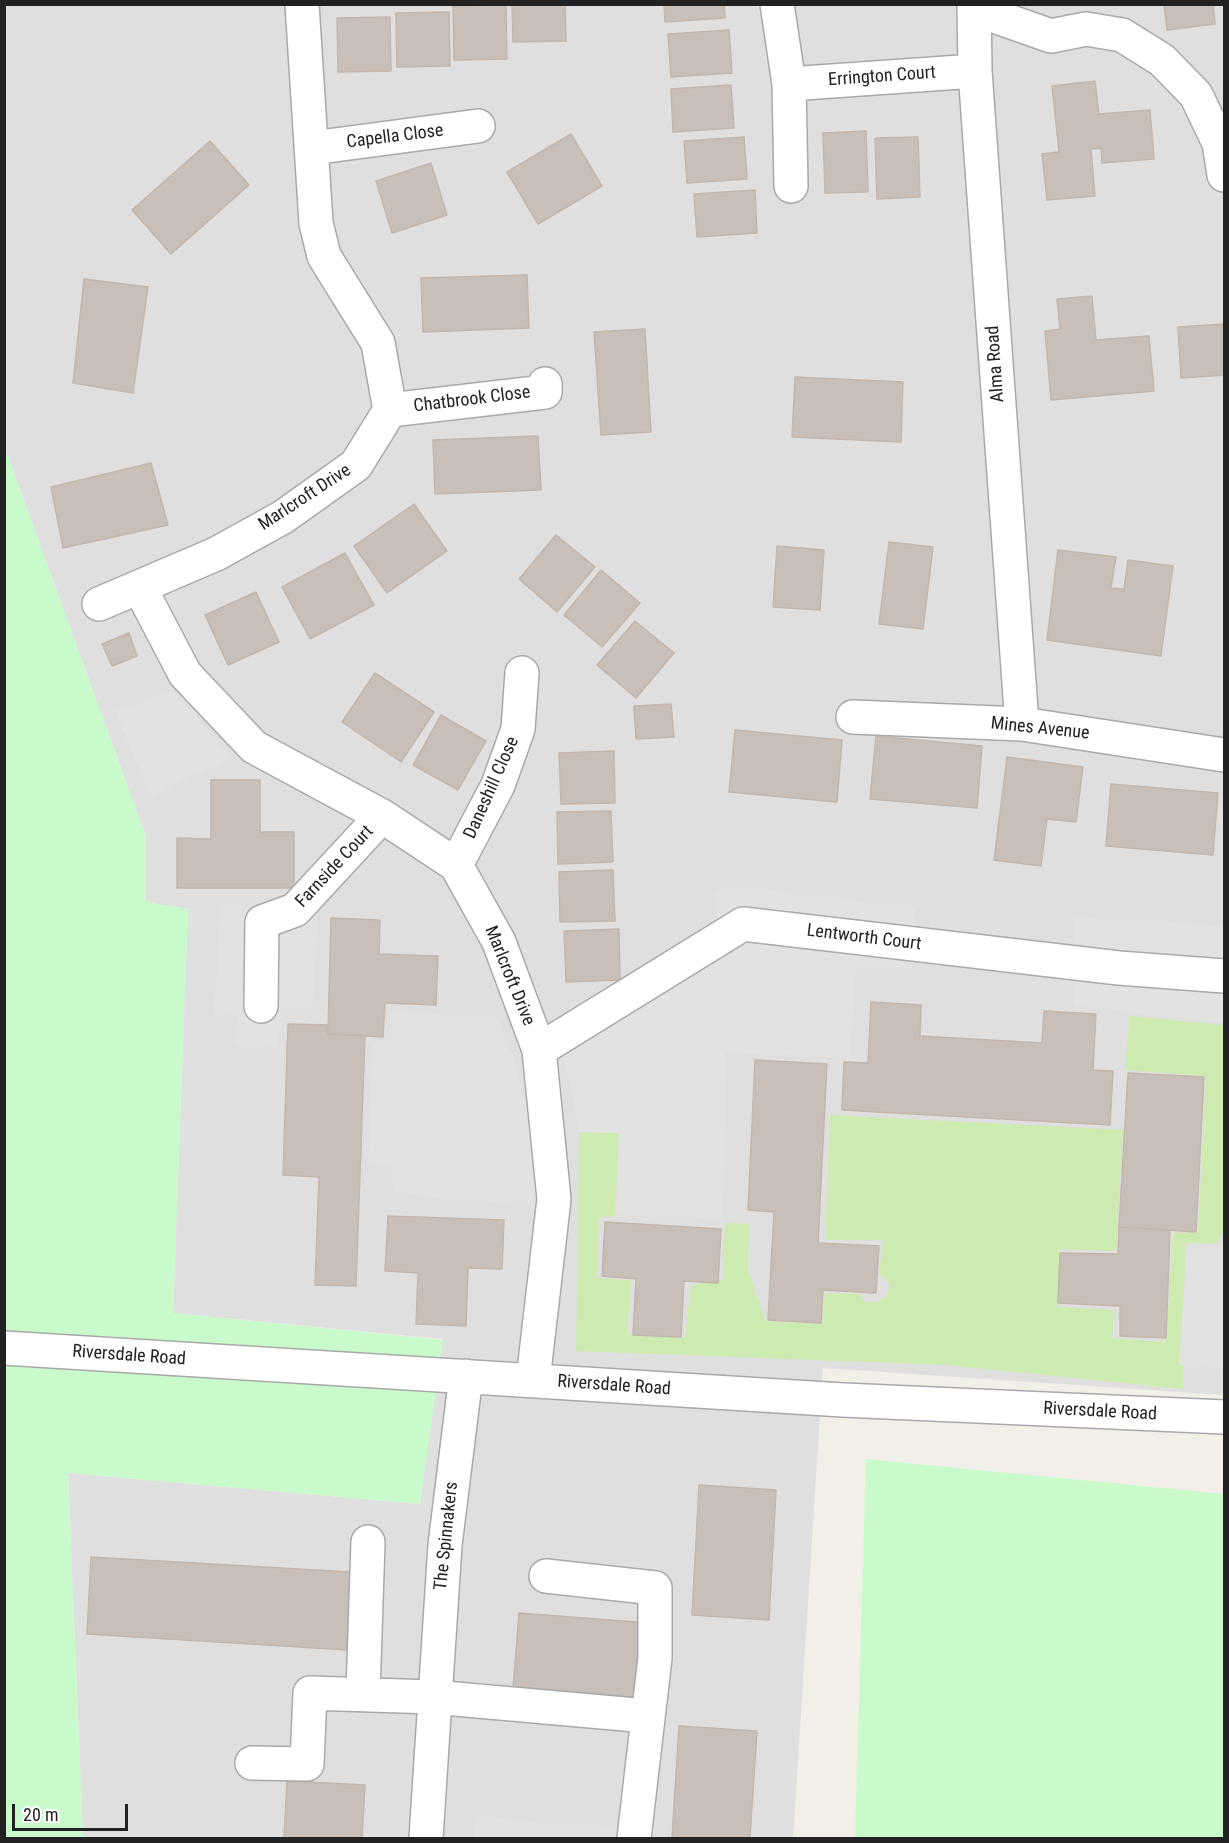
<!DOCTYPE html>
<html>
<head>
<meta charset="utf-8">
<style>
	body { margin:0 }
	#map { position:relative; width:1229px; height:1843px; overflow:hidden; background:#f2efe9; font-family:"Roboto Condensed",sans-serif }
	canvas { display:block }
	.frame { position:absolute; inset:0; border:6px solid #222; pointer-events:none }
	.scale { position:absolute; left:12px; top:1804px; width:116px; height:27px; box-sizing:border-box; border:3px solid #222; border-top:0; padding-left:8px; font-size:18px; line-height:21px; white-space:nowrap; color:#222; -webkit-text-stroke:4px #fff; paint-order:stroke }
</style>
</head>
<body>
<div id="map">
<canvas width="1229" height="1843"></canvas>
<div class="frame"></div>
<div class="scale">20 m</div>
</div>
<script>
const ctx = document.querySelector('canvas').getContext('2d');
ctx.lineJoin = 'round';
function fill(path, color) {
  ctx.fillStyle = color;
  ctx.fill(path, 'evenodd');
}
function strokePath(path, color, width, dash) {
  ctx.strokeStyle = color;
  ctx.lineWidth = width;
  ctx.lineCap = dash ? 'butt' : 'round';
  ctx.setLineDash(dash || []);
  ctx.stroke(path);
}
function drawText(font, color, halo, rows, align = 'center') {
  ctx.font = font + ' "Roboto Condensed",sans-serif';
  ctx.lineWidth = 6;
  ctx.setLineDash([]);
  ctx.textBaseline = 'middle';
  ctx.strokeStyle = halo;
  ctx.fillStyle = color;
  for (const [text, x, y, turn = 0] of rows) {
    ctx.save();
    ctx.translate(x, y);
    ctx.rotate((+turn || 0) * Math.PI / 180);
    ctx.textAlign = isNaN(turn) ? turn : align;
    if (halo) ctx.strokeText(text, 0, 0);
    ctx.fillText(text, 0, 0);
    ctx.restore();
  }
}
const residential = new Path2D(`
	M 5,5 L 1224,5 L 1224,1395 L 823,1368 L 793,1838 L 83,1838 L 68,1473 L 420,1504 L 442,1339 L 173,1313 L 188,909 L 145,902 L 146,837 L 8,456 L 5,456 Z`);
const grass = new Path2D(`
	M 1130,1016 L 1224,1025 L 1224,1231 L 1216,1244 L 1185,1243 L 1183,1389 L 944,1365 L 576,1351 L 579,1132 L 619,1133 L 615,1216 L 599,1217 L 597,1278 L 631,1280 L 627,1334 L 685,1338 L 691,1285 L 723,1280 L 725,1223 L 749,1224 L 748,1269 L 765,1321 L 822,1324 L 825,1293 L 860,1294 L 865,1302 L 878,1302 L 888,1294 L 889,1283 L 879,1273 L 883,1240 L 825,1240 L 830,1115 L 1123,1130 L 1116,1251 L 1059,1249 L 1058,1307 L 1115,1310 L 1112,1338 L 1166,1342 L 1173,1233 L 1198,1232 L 1206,1076 L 1125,1070 Z`);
const park = new Path2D(`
	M 4,456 L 8,456 L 146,837 L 146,902 L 188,909 L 173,1313 L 443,1340 L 420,1504 L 68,1473 L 83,1838 L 5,1838 Z
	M 866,1459 L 1224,1494 L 1224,1838 L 855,1838 Z`);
const parking = new Path2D(`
	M 173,690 L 233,758 L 151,796 L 115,711 Z
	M 736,887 L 915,907 L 913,970 L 856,966 L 850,1058 L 726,1052 L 723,1220 L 616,1215 L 619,1133 L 579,1132 L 571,1084 L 557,1038 L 717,925 L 716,891 Z
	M 221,905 L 318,912 L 312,1010 L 281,1008 L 278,1048 L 236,1045 L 237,1016 L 214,1014 Z
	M 1073,916 L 1224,926 L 1224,1022 L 1073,1006 Z
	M 391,1011 L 496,1016 L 514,1059 L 532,1128 L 538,1200 L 502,1204 L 393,1193 L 391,1165 L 368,1163 L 373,1042 L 393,1042 Z
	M 1224,1240 L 1224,1369 L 1179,1365 L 1187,1249 L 1218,1247 Z
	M 476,1817 L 654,1831 L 654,1838 L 473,1838 Z`);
const building = new Path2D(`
	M 512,4 L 565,4 L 566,41 L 513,42 Z
	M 664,4 L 724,4 L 725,18 L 665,22 Z
	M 1164,4 L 1213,4 L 1215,24 L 1167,30 Z
	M 506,5 L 507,59 L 454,60 L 453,6 Z
	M 449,12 L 450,66 L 397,67 L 396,13 Z
	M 390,17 L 391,71 L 338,72 L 337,18 Z
	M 729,30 L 732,73 L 671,77 L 668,34 Z
	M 1095,81 L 1099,114 L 1150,110 L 1154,159 L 1102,163 L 1101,148 L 1091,149 L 1095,196 L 1047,200 L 1042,154 L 1059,152 L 1052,86 Z
	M 731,85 L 734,128 L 673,132 L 671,89 Z
	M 866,131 L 868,192 L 825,193 L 823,133 Z
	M 571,134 L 602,186 L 538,224 L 507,172 Z
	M 744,137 L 747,179 L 687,183 L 684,141 Z
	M 918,137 L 920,197 L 877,199 L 875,138 Z
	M 210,141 L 249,185 L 171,254 L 132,210 Z
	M 431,163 L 447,215 L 392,233 L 376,181 Z
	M 755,190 L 757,233 L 697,237 L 694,194 Z
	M 527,275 L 529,328 L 423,332 L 421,278 Z
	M 84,279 L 148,287 L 133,393 L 73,383 Z
	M 1092,296 L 1096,340 L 1149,336 L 1154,391 L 1051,400 L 1045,331 L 1060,329 L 1057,299 Z
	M 1224,324 L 1224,375 L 1181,378 L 1178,327 Z
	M 645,329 L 651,432 L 601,435 L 594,332 Z
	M 795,377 L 903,382 L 901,442 L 792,437 Z
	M 538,436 L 541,490 L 435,494 L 433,440 Z
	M 151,463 L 168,525 L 63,548 L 51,487 Z
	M 414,504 L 447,551 L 387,593 L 354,546 Z
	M 556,535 L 595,567 L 557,612 L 519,579 Z
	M 889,542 L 933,547 L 923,629 L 879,624 Z
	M 777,546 L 824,550 L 820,610 L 773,607 Z
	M 1058,550 L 1116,557 L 1111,588 L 1124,589 L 1128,560 L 1173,566 L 1161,656 L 1047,640 Z
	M 345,553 L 374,605 L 310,639 L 282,587 Z
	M 601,570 L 640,603 L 602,647 L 564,615 Z
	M 256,592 L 279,642 L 228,665 L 205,615 Z
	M 635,621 L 674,653 L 636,698 L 597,665 Z
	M 129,633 L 137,656 L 112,666 L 102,644 Z
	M 375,673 L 434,712 L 401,762 L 342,722 Z
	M 671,704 L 674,737 L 636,739 L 634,706 Z
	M 441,715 L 486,741 L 458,790 L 413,765 Z
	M 735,730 L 842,740 L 837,802 L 729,792 Z
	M 876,736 L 982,746 L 977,808 L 870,799 Z
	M 614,751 L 615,803 L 561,804 L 559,753 Z
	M 1007,757 L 1083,767 L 1076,822 L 1047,819 L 1041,866 L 994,860 Z
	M 211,780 L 260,780 L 260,832 L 294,832 L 294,888 L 177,888 L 177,838 L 211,839 Z
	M 1111,784 L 1218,793 L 1213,855 L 1106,846 Z
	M 611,811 L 613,862 L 558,864 L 557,812 Z
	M 613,870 L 615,921 L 560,922 L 559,872 Z
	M 331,918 L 380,920 L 379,954 L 438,956 L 436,1005 L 385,1003 L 383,1037 L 328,1034 Z
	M 619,929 L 620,980 L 566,982 L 564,931 Z
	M 871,1002 L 921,1005 L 920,1036 L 1042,1043 L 1044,1011 L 1096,1014 L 1093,1070 L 1113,1071 L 1110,1125 L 842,1110 L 844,1062 L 868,1063 Z
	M 288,1024 L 328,1025 L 328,1034 L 365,1035 L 356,1286 L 315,1285 L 319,1177 L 283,1175 Z
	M 755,1060 L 827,1064 L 818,1243 L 879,1246 L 876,1293 L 823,1290 L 821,1323 L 768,1320 L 774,1212 L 748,1210 Z
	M 1128,1073 L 1204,1077 L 1196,1232 L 1119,1227 Z
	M 388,1216 L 504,1220 L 502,1269 L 468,1268 L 466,1326 L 416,1324 L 418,1273 L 385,1271 Z
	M 605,1222 L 721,1229 L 718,1283 L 684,1281 L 681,1337 L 633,1335 L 636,1279 L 602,1276 Z
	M 1119,1227 L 1170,1230 L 1166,1338 L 1120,1336 L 1120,1306 L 1058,1303 L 1060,1253 L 1118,1254 Z
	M 699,1485 L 776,1490 L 769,1620 L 692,1615 Z
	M 91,1557 L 351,1572 L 347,1650 L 87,1634 Z
	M 519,1613 L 649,1623 L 643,1700 L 513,1690 Z
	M 679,1726 L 757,1731 L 750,1838 L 672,1838 Z
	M 287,1781 L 365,1785 L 362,1838 L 284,1838 Z`);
const minor = new Path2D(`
	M 777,4 L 789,84 L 791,186
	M 974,4 L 975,71 L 1022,724
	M 974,9 L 1051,36 L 1086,29 L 1122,35 L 1162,60 L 1196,95 L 1219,143 L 1224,175
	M 789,84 L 975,71
	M 312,148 L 478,126
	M 390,410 L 545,392 L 545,384
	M 140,588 L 185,674 L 254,747 L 382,816 L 456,865 L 499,942 L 539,1050 L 554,1199 L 533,1380
	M 99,604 L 216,554 L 283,517 L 356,465 L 390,410 L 378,343 L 324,256 L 316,223 L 302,4
	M 853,717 L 1022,724 L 1224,755
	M 456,865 L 498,785 L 518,729 L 522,673
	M 261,1006 L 262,922 L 295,910 L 382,816
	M 539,1050 L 743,924 L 1119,968 L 1224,976
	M 4,1348 L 843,1400 L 1224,1417
	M 546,1576 L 655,1588 L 655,1658 L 634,1838
	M 363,1693 L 368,1542
	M 252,1763 L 307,1764 L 310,1693 L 433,1697 L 647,1716
	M 426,1838 L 445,1545 L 466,1376`);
const streetNames = [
	["Errington Court",882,77,-4],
	["Capella Close",395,137,-7],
	["Alma Road",996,364,-94],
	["Chatbrook Close",472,400,-7],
	["Marlcroft Drive",305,498,-33],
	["Mines Avenue",1040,729,6],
	["Daneshill Close",492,788,-66],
	["Farnside Court",335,867,-47],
	["Lentworth Court",864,938,7],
	["Marlcroft Drive",509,976,68],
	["Riversdale Road",129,1356,4],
	["Riversdale Road",614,1386,4],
	["Riversdale Road",1100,1412,3],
	["The Spinnakers",447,1536,-84]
];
fill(residential, '#e0dfdf');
fill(grass, '#cdebb0');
fill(park, '#c8facc');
fill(parking, '#e2e2e2');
fill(building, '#c7bfb8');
strokePath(building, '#c4b6ab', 1.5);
strokePath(minor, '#a9a9a9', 36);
strokePath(minor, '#fff', 33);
drawText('18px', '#222', '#fff', streetNames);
</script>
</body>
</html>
